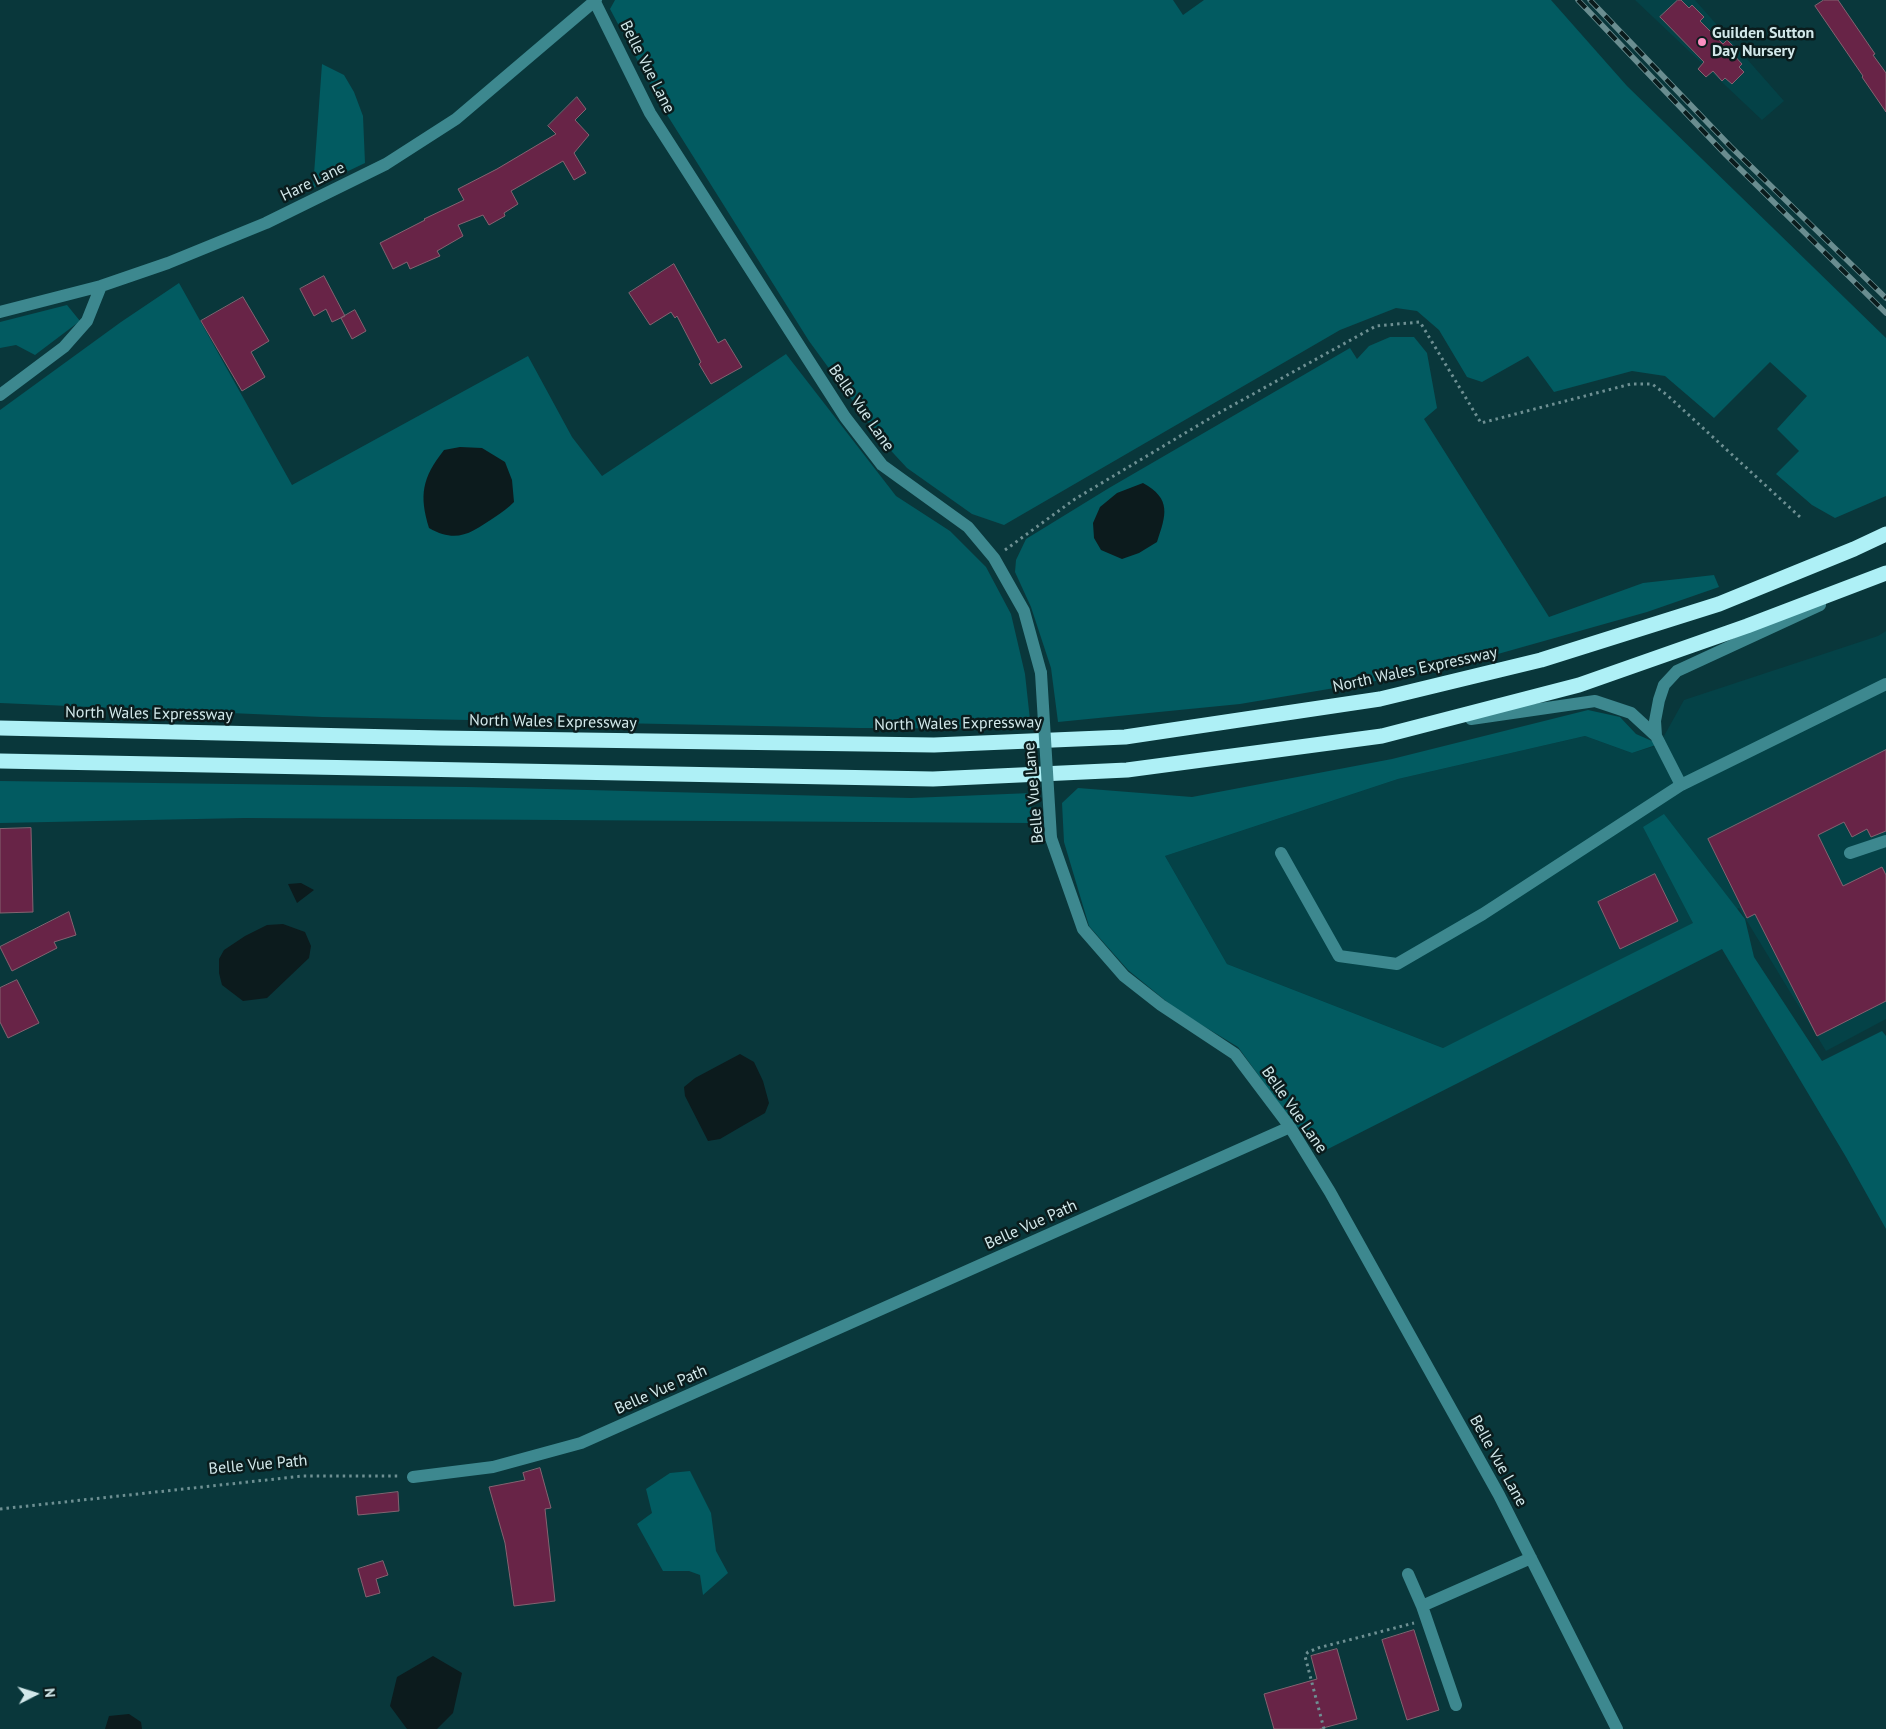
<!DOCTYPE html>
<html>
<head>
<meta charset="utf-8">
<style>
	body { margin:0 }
	#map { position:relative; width:1886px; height:1729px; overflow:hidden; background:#09373b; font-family:"PT Sans",sans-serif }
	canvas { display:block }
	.north { position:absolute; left:10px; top:1669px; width:50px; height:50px; -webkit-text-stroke:4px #0a1c1d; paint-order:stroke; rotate:85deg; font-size:14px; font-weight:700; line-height:20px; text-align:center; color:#d2e8ea }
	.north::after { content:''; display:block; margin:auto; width:18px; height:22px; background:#d2e8ea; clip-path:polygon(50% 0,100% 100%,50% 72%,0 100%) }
</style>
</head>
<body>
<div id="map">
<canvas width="1886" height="1729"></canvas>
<div class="north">N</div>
</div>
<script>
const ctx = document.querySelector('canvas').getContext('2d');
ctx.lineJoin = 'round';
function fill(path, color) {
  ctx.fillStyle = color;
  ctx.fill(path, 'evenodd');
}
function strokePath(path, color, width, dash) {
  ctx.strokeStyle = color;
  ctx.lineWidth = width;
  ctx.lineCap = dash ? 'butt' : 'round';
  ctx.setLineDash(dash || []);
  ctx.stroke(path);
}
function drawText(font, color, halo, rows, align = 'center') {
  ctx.font = font + ' "PT Sans",sans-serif';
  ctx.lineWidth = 5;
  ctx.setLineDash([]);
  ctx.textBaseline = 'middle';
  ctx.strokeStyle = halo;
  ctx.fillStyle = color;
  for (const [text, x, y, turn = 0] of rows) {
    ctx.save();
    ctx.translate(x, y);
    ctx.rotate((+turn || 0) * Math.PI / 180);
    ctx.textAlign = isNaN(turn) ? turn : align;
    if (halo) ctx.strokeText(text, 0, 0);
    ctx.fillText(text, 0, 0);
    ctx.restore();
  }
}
const built = new Path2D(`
	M 1635,0 L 1695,0 L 1784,101 L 1762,120 Z
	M 1886,631 L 1886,1019 L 1826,1051 L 1739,908 L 1443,1048 L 1227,964 L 1165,856 L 1398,779 L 1585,736 L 1632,753 L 1659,745 L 1684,700 L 1878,636 Z`);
const green = new Path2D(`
	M 615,0 L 1173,0 L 1183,15 L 1204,0 L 1551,0 L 1627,86 L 1886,338 L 1886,496 L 1835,518 L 1812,505 L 1776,474 L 1799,451 L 1777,429 L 1807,396 L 1770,362 L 1714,418 L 1665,376 L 1632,371 L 1554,392 L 1528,356 L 1482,382 L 1467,377 L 1439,330 L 1417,311 L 1396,308 L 1340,330 L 1004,525 L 972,514 L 907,468 L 882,441 L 809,341 L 664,110 L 610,9 Z
	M 322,64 L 344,75 L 354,92 L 363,116 L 365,163 L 313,188 Z
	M 179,283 L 292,485 L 528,356 L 572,437 L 602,476 L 786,354 L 896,496 L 950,531 L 986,567 L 1011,614 L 1025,674 L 1031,729 L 859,728 L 322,717 L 0,703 L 0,410 L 121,322 Z
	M 67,305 L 80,321 L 35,355 L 16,345 L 0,348 L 0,322 Z
	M 1390,337 L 1414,337 L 1427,353 L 1437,408 L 1424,419 L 1549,617 L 1643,583 L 1714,575 L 1719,587 L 1647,612 L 1441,670 L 1240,704 L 1058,722 L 1051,668 L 1031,607 L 1015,572 L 1016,560 L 1026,539 L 1109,488 L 1350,348 L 1357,359 L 1369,346 Z
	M 1588,710 L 1620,717 L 1636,734 L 1659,744 L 1632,753 L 1585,736 L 1398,779 L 1165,856 L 1227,964 L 1443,1048 L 1693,923 L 1643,827 L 1664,814 L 1745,919 L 1754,957 L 1822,1061 L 1882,1031 L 1886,1036 L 1886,1229 L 1846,1157 L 1722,949 L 1326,1150 L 1294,1124 L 1238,1047 L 1177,1010 L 1128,970 L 1089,926 L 1064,842 L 1062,803 L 1078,788 L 1192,797 L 1392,759 Z
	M 0,781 L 467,787 L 911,798 L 1031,793 L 1031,823 L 245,818 L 0,823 Z
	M 690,1471 L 711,1513 L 716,1551 L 728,1573 L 703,1595 L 700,1575 L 689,1571 L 663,1571 L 637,1524 L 652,1513 L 646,1489 L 670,1473 Z`);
const water = new Path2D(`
	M 460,447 L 482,448 L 505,462 L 512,480 L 514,502 C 508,508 502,512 495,517 C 471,533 457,544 429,528 C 419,495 422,478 444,450 Z
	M 1143,483 C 1172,499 1166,515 1157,542 L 1139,553 L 1122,559 L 1101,550 L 1094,538 L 1093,523 L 1100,507 L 1117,493 Z
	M 301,883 L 314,890 L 297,903 L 288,884 Z
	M 283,924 L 305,932 L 311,946 L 309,958 L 267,998 L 243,1001 L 222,985 L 219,973 L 219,959 L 224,950 L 245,936 L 267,925 Z
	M 740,1054 L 754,1062 L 763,1081 L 769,1103 L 765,1113 L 744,1125 L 720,1139 L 708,1141 L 685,1096 L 684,1087 L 695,1078 Z
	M 433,1656 L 462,1673 L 453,1713 L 437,1729 L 407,1729 L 390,1706 L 397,1677 Z
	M 129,1714 L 141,1722 L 142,1729 L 105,1729 L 109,1716 Z`);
const building = new Path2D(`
	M 1678,0 L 1681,0 L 1689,8 L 1692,5 L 1704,17 L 1700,21 L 1723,44 L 1727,40 L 1736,49 L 1732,53 L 1742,64 L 1739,67 L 1744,72 L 1732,84 L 1725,78 L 1722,81 L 1713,71 L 1706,77 L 1698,69 L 1704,62 L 1660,17 Z
	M 1824,0 L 1838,0 L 1875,54 L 1873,55 L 1886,73 L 1886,112 L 1862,77 L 1863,76 L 1815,6 Z
	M 577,97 L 586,109 L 575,120 L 589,135 L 574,153 L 586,173 L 574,180 L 563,161 L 511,191 L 518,204 L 504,213 L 505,216 L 489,225 L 483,215 L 458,225 L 463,236 L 437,251 L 440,256 L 410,269 L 407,262 L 393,269 L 380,243 L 425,220 L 424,219 L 464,200 L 458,189 L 497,169 L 556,134 L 548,126 Z
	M 674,264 L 718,343 L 725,339 L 742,367 L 711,384 L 699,364 L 701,362 L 677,316 L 675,318 L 671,312 L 650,325 L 629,293 Z
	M 324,276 L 345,316 L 332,322 L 326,309 L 314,316 L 300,289 Z
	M 243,297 L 269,341 L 251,352 L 265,377 L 242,391 L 201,321 Z
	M 355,310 L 366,331 L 352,339 L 341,318 Z
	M 1886,750 L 1886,831 L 1871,837 L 1867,829 L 1852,837 L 1844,822 L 1818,835 L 1843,886 L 1882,867 L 1886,875 L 1886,1001 L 1817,1036 L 1755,914 L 1747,918 L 1708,839 Z
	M 31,828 L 33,912 L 0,913 L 0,829 Z
	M 1655,874 L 1678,921 L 1620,949 L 1598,902 Z
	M 69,912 L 76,935 L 54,942 L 57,948 L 12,971 L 0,947 Z
	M 17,980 L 39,1023 L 8,1038 L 0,1022 L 0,988 Z
	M 540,1468 L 551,1508 L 545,1509 L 555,1601 L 514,1606 L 505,1543 L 489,1487 L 525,1480 L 523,1473 Z
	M 398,1492 L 399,1511 L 358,1515 L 356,1497 Z
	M 383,1561 L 388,1575 L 376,1579 L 380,1593 L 366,1597 L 358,1569 Z
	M 1414,1630 L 1439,1710 L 1407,1720 L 1382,1640 Z
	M 1337,1649 L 1357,1719 L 1319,1729 L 1274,1729 L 1264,1694 L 1317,1679 L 1311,1656 Z`);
const path = new Path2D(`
	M 1005,550 L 1075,499 L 1217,414 L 1376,326 L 1420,322 L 1481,423 L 1631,384 L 1652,384 L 1667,395 L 1800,517
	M 0,1509 L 303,1476 L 400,1476
	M 1324,1729 L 1306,1660 L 1305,1656 L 1308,1652 L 1318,1648 L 1414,1623`);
const minor = new Path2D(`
	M 595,2 L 650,113 L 845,417 L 882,465 L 968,527 L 994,558 L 1024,611 L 1041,673
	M 0,312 L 101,286 L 168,263 L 266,223 L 386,164 L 456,119 L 596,0
	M 0,395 L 64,347 L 87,321 L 101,286
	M 1471,719 L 1595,701 L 1631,713 L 1656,736
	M 1681,785 L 1656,736 L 1655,721 L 1659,700 L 1664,685 L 1677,671 L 1820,605
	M 1051,838 L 1083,929 L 1124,976 L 1161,1005 L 1235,1054 L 1290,1127 L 1330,1192 L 1499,1495 L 1617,1729
	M 1281,853 L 1339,956 L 1397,964 L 1483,914 L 1681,785 L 1886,684
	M 1850,853 L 1886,841
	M 413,1477 L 493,1467 L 581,1443 L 1290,1127
	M 1408,1574 L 1422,1606 L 1531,1558
	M 1422,1606 L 1456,1705`);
const highway = new Path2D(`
	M 0,728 L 440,738 L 934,745 L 1125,737 L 1380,699 L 1541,660 L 1719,604 L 1854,549 L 1886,534
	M 0,761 L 933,779 L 1127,770 L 1382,736 L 1579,685 L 1747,626 L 1886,573`);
const rail = new Path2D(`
	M 1578,0 L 1726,155 L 1886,313
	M 1590,0 L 1730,146 L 1886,298`);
const minorBridge = new Path2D(`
	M 1041,673 L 1051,838`);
const markers = [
	[1702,42,5,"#fc8fc2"]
];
const poiNames = [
	["Guilden Sutton",1712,33],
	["Day Nursery",1712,51]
];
const streetNames = [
	["Belle Vue Lane",647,67,63],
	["Hare Lane",313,182,-26],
	["Belle Vue Lane",861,408,55],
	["North Wales Expressway",1415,670,-12],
	["North Wales Expressway",149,714,1],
	["North Wales Expressway",553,722,1],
	["North Wales Expressway",958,724,-1],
	["Belle Vue Lane",1034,793,-95],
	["Belle Vue Lane",1294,1110,55],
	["Belle Vue Path",1031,1225,-24],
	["Belle Vue Path",661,1390,-24],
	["Belle Vue Lane",1498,1461,61],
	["Belle Vue Path",258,1465,-5]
];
fill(built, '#044247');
fill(green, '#025b61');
fill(water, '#0c1b1d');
fill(building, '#682447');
strokePath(building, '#846371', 1);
strokePath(path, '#6e9093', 3, [2.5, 4]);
strokePath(minor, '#3d888f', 12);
strokePath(highway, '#aef0f6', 15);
strokePath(rail, '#6a8d90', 5.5);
strokePath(rail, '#0a1c1d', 4, [11]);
strokePath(minorBridge, '#3d888f', 12);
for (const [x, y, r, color] of markers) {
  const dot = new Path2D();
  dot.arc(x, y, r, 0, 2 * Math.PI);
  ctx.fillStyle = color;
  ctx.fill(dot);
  strokePath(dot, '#0a1c1d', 2);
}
drawText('bold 16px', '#d2e8ea', '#0a1c1d', poiNames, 'left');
drawText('16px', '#d2e8ea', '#0a1c1d', streetNames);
</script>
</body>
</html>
